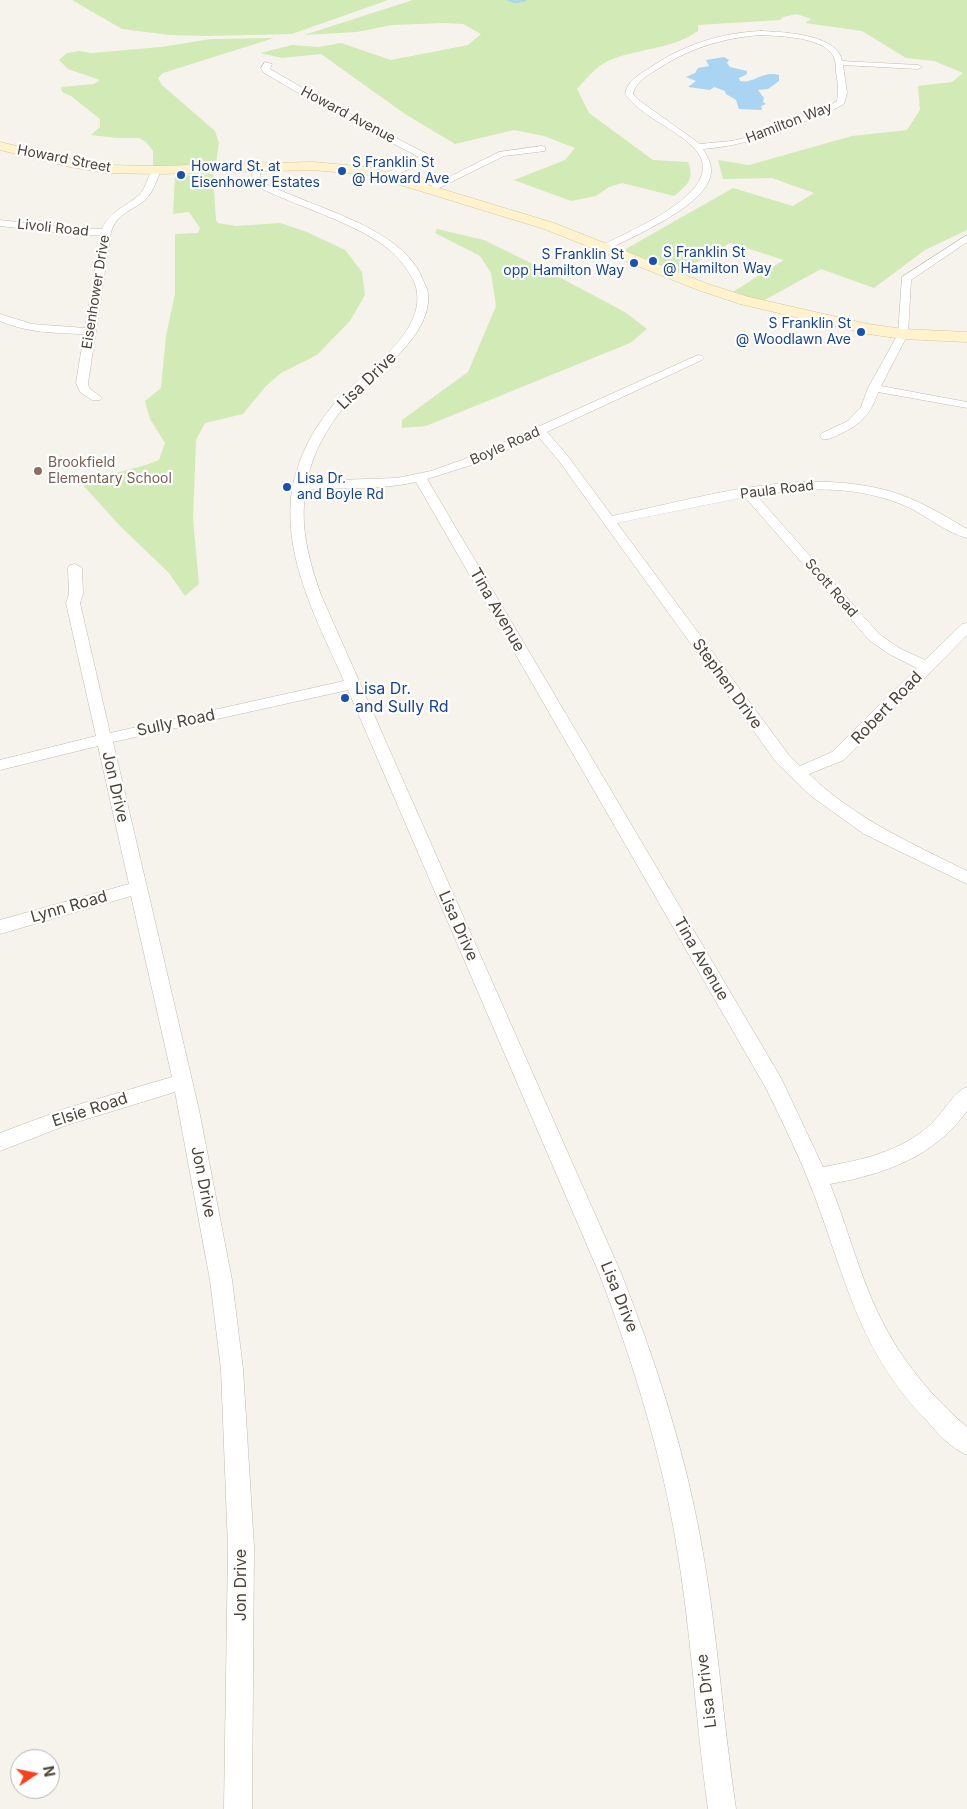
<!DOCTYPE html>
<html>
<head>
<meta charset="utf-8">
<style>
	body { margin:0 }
	#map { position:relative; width:967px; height:1809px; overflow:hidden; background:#f6f3ec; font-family:Inter,sans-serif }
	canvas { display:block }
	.north { position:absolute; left:10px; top:1749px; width:50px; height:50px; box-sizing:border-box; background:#fff; border:1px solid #b7b4b0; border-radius:50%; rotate:79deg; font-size:14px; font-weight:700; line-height:20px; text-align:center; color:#4b4439 }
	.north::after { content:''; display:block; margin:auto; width:18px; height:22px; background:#fc3f1d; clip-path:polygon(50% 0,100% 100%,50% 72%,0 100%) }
</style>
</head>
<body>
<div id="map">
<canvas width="967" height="1809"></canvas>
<div class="north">N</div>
</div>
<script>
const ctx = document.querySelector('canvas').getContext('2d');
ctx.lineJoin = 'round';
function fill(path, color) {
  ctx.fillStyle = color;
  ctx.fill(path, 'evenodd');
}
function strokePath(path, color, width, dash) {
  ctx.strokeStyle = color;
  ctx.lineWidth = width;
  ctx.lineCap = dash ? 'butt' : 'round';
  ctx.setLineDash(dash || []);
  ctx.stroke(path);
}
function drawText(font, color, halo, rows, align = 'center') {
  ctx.font = font + ' Inter,sans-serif';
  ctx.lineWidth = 4.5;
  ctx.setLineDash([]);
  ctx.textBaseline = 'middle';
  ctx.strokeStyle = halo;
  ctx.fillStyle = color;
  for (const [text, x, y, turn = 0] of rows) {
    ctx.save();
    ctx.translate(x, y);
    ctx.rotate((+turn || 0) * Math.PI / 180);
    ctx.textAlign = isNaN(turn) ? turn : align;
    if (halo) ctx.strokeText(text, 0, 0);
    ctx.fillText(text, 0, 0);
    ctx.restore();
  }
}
const green = new Path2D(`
	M 72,0 L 388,0 L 292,34 L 206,36 L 170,35 L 122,29 Z
	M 413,0 L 967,0 L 967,230 L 925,250 L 874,288 L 821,269 L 761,302 L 731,293 L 784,260 L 730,243 L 678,273 L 624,250 L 733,188 L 793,206 L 814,193 L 772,178 L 723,179 L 718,160 L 749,165 L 852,136 L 907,130 L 920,110 L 918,86 L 952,82 L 963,73 L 934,61 L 906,58 L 862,31 L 805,23 L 811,19 L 797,14 L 783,17 L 780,20 L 698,25 L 698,31 C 672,50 635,48 606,62 C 595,68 586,79 577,89 L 589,113 L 653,160 L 688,162 C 695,179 687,186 674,196 L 622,183 L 609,187 L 596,196 L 571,201 L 514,180 L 565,160 L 575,148 L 544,136 L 514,130 L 455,144 L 405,114 L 321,54 L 282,58 L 260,53 L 292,45 L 319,47 L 341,43 L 391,60 L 468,45 L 481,34 L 463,24 L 443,23 L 392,25 L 357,32 L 304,35 Z
	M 274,38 L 163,73 L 158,78 L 162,85 L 215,131 L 219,143 L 216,163 L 153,167 L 153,151 L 146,142 L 139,138 L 117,138 L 91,135 L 100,127 L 100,119 L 71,96 L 62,92 L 61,87 L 94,84 L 100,80 L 68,69 L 59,60 L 67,53 L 79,51 L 92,53 L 161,47 L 211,39 Z
	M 213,174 L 216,220 L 218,223 L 236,226 L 280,223 L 307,232 L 345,250 L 362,272 L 365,295 L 350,321 L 317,355 L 281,373 L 266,386 L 243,414 L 205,423 L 196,440 L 193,519 L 199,584 L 185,596 L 169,573 L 120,526 L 82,484 C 108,472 133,471 159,460 L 165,443 L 150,419 L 145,401 L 161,388 L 166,336 L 175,294 L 175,234 L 198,233 L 200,228 L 189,212 L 173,214 L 175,176 Z
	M 437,229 L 484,240 L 557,276 L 625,312 L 647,329 L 630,343 L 426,426 L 402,428 L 402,420 L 468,372 L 496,306 L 491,273 L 480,256 L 435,233 Z`);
const water = new Path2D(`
	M 724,57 L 729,60 L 727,63 L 730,67 L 747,71 L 747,74 L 739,78 L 740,81 C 754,84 762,70 779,75 L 779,81 L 768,89 L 758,90 L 764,98 L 763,102 L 766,104 L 761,106 L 762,110 L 739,109 L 736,100 L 726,94 L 725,91 L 714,87 L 710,90 L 688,87 L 696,81 L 686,77 L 695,73 L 698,68 L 709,66 L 706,60 Z`);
const stream = new Path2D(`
	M 509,0 L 516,2 L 525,0`);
const minor = new Path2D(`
	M 761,31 C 782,32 838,34 842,61 L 918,65 L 922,67 L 918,69 L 843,65 L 847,93 L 844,104 C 829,112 813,118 797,124 C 765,137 739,146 703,149 C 707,156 711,162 711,171 C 711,204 635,235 609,249 L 603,249 L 603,245 C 628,231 734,190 694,148 C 675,128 643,118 625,94 C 627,82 638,75 648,69 C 683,45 719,33 761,31 ZM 761,35 C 779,36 827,37 834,58 C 836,62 836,69 836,73 C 838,83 839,91 837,101 L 826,107 L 749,137 L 731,141 L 700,144 L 640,101 L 633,94 C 635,83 645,77 653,72 C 687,49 721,38 761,35 Z
	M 265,62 L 272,64 L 270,69 L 325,101 L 427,154 L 427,160 L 390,178 L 384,178 L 384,174 L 419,157 L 319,105 L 264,73 L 261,68 Z
	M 542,146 L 545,147 L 545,151 L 504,156 L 433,191 L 427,191 L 425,189 L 499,152 Z
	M 255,164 L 259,167 L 261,179 L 268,185 C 307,203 350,215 386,238 C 401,248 417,263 423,280 C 425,285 428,290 428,294 C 432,339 370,377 344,407 C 327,428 312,454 307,481 L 397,478 L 431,471 L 473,456 L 698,355 L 702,356 L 704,358 L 702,360 L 547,432 L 567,455 L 612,516 C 702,498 798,466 889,491 C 917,499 942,514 967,529 L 967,538 C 947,533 928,517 910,508 C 860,485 809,487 756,495 L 879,634 L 899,648 L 925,660 L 962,624 L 967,623 L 967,635 L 844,760 L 809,774 C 854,818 911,843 967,871 L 967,884 L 864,834 L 811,796 L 776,762 L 559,461 L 538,436 L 481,462 L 427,479 L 781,1078 L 823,1167 C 862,1160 900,1152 930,1125 C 942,1115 954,1091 967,1087 L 967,1111 C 934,1157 885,1174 830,1184 C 848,1228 859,1275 880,1317 C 901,1360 931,1396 967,1427 L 967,1455 C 951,1448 938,1434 927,1421 C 860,1352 847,1283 815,1197 C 801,1160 784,1125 767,1090 L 416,482 C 380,490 343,488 306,489 C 299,525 309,561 321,595 L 621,1273 C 654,1357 682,1442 699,1531 C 717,1623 722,1716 736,1809 L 708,1809 C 695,1717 691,1623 674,1531 C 658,1442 631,1357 599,1273 L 348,690 L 113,742 L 199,1110 L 232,1280 L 243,1369 L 254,1547 L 252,1809 L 224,1809 L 228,1547 L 221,1369 L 210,1280 L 175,1092 L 67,1125 L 0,1151 L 0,1133 L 67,1108 L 172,1077 L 131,896 L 0,934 L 0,920 L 129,884 L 98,746 L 0,770 L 0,760 L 96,736 L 66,603 L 69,594 L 68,568 L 70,565 L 75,564 L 82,568 L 83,594 L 80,603 L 110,733 L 344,681 C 319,624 285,563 291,498 C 295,463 312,429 335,403 C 362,372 431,332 415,284 C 408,267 394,252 379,242 C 343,219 300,207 262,189 L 253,180 L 251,167 ZM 745,497 L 869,640 L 889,654 L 917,668 L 832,752 L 800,766 L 788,754 L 617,523 Z
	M 157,167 L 161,170 C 157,179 154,190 147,198 C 133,212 118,211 111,232 L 88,383 L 89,388 L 102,398 L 100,400 L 92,400 L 80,392 L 76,383 L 84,334 C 56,333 27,333 0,321 L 0,314 L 32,324 L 85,328 L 101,235 L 80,235 L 0,226 L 0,220 L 80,229 L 102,229 C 110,210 127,207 140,194 C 147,187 148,171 157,167 Z
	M 967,235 L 967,242 L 911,280 L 908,334 L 881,386 L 967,402 L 967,408 L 878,392 C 872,413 860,425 840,434 C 834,437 829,440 822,439 L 820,436 L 822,433 L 848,421 L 861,407 L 868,388 L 898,334 L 902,277 Z`);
const secondary = new Path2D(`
	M 0,142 L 70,159 L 106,165 L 157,166 L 313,162 L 369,167 L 554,223 L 708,284 L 749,297 L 868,324 L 903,329 L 967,332 L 967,342 L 903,339 L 868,334 L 740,304 L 698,290 L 544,229 L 368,175 L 313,170 L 157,174 L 106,173 L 70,167 L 0,150 Z`);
const markers = [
	[342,171,5,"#1a4fb4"],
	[181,175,5,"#1a4fb4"],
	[653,261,5,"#1a4fb4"],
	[634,263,5,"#1a4fb4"],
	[861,332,5,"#1a4fb4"],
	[38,471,5,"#8d6e63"],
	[287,487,5,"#1a4fb4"],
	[345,698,5,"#1a4fb4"]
];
const farStreetnames = [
	["Howard Avenue",348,115,28],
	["Hamilton Way",789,123,-21],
	["Howard Street",64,159,11],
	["Livoli Road",53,228,6],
	["Eisenhower Drive",96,292,-81],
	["Boyle Road",505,446,-24],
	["Paula Road",777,490,-7],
	["Scott Road",831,588,49]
];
const farTransitnames = [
	["S Franklin St",352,163],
	["@ Howard Ave",352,179],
	["Howard St. at",191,167],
	["Eisenhower Estates",191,183],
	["S Franklin St",663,253],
	["@ Hamilton Way",663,269],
	["S Franklin St",624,255,"right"],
	["opp Hamilton Way",624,271,"right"],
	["S Franklin St",851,324,"right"],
	["@ Woodlawn Ave",851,340,"right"],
	["Lisa Dr.",297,479],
	["and Boyle Rd",297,495]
];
const farEducationnames = [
	["Brookfield",48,463],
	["Elementary School",48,479]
];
const streetNames = [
	["Lisa Drive",367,381,-44],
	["Tina Avenue",497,610,60],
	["Stephen Drive",727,684,54],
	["Robert Road",887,708,-46],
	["Sully Road",176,723,-12],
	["Jon Drive",115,787,77],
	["Lynn Road",69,907,-16],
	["Lisa Drive",458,926,66],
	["Tina Avenue",701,959,60],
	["Elsie Road",90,1110,-18],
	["Jon Drive",203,1182,79],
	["Lisa Drive",619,1297,68],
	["Jon Drive",241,1585,-90],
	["Lisa Drive",707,1691,-97]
];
const transitNames = [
	["Lisa Dr.",355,689],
	["and Sully Rd",355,707]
];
fill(green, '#d2eab5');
fill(water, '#a9d4f2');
strokePath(stream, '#a9d4f2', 2.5);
strokePath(minor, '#c2bbae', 1);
strokePath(secondary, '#d6c79b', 1);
fill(minor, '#fff');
fill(secondary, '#fff3cd');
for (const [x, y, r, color] of markers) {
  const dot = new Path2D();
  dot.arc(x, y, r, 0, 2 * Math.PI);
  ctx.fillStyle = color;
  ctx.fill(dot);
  strokePath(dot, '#fff', 2);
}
drawText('14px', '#4b4439', '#fff', farStreetnames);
drawText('14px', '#164399', '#fff', farTransitnames, 'left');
drawText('14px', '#785e54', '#fff', farEducationnames, 'left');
drawText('16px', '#4b4439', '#fff', streetNames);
drawText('16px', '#164399', '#fff', transitNames, 'left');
</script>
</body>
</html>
